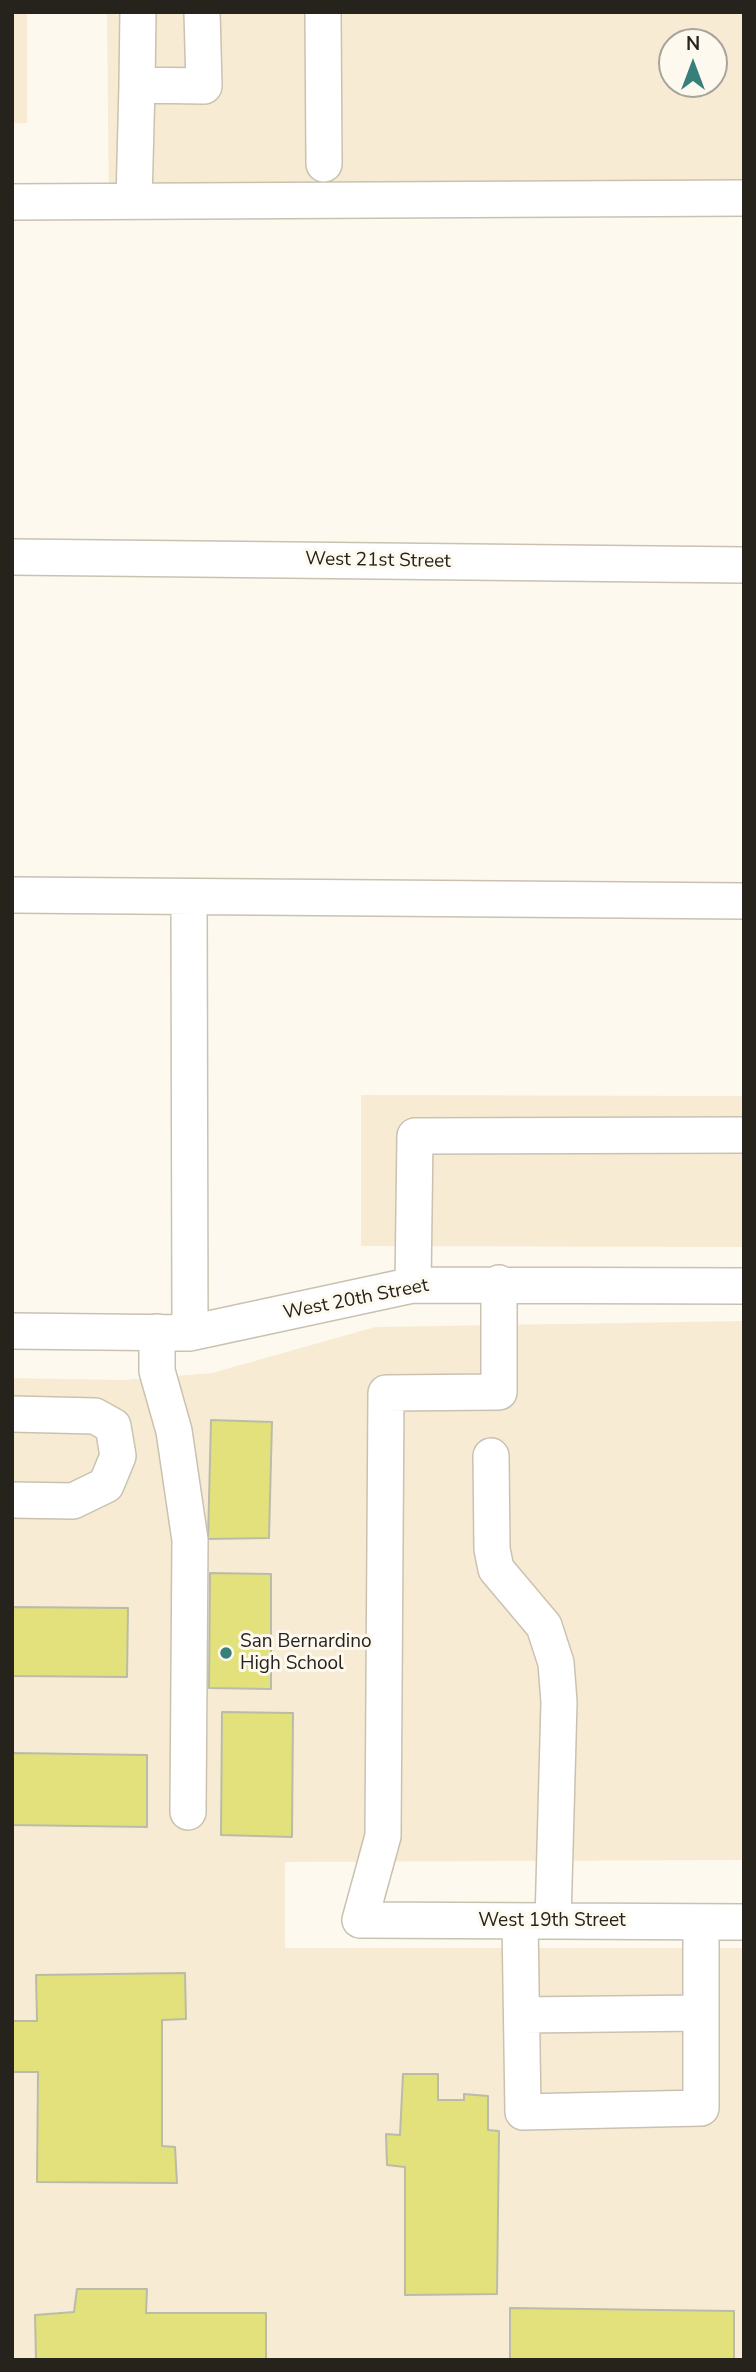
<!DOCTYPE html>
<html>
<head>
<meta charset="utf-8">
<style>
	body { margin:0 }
	#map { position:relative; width:756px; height:2372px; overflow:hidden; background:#fef9ef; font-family:"Nunito Sans",sans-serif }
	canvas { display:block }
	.frame { position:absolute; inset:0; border:14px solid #26231d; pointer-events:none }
	.north { position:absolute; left:658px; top:28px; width:70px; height:70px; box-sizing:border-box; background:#fef9ef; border:2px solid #a8a39b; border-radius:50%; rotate:0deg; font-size:19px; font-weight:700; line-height:28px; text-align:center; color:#26231d }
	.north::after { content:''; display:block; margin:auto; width:24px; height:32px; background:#377f7b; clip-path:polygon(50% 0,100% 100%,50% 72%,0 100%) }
</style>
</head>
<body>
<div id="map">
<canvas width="756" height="2372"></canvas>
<div class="frame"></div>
<div class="north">N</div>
</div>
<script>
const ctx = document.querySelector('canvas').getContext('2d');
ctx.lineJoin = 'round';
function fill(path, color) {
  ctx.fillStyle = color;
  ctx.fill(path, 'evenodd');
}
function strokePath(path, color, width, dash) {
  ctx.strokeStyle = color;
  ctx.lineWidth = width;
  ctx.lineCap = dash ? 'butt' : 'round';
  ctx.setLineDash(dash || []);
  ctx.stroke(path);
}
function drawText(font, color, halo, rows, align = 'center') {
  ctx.font = font + ' "Nunito Sans",sans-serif';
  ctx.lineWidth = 6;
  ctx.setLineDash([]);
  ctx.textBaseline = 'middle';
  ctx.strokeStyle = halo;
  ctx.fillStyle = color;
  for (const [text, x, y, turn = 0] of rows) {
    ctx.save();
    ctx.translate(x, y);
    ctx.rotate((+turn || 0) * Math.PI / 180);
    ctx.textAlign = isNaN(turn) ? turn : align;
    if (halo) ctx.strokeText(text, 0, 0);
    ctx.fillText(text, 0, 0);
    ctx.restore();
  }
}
const built = new Path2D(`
	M 12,12 L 27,12 L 27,123 L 12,123 Z
	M 107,12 L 744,12 L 744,217 L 109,219 ZM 672,42 L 714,42 L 714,84 L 672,84 Z
	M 361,1095 L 744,1096 L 744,1247 L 361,1246 Z
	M 744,1321 L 744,1860 L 285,1862 L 285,1948 L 744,1948 L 744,2360 L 12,2360 L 12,1378 L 124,1380 L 212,1373 L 375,1327 Z`);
const building = new Path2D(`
	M 211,1420 L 272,1422 L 269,1538 L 208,1539 Z
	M 210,1573 L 271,1574 L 271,1689 L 209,1688 Z
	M 12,1607 L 128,1608 L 127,1677 L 12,1676 Z
	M 222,1712 L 293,1713 L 292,1837 L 221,1835 Z
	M 12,1753 L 147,1755 L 147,1827 L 12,1825 Z
	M 185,1973 L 186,2019 L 162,2020 L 162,2146 L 175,2147 L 177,2183 L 37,2182 L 38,2072 L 13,2072 L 12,2061 L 12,2021 L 37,2021 L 36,1975 Z
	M 403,2074 L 438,2074 L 438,2100 L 464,2100 L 464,2094 L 488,2096 L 488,2130 L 499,2131 L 497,2294 L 405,2295 L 405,2167 L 387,2165 L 386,2134 L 400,2135 Z
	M 77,2289 L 147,2289 L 146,2313 L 266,2313 L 266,2360 L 36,2360 L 35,2315 L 74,2312 Z
	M 510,2308 L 734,2311 L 734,2360 L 510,2360 Z`);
const minor = new Path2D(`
	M 138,12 L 137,85 L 204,86 L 202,12
	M 323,12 L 324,164
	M 134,201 L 137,85
	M 12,202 L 744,198
	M 12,557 L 744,565
	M 12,895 L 744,901
	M 189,897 L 190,1333
	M 499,1283 L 499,1392 L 386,1393 L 383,1836 L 360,1920 L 744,1922
	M 413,1285 L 415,1136 L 744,1135
	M 12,1331 L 190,1333 L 413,1285 L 744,1286
	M 157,1332 L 157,1371 L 174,1431 L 190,1540 L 188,1812
	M 12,1414 L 95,1416 L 113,1426 L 118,1456 L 106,1485 L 73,1501 L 12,1500
	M 491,1456 L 492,1549 L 496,1569 L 544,1626 L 556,1663 L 559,1702 L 553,1921
	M 520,1921 L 523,2112 L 701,2108 L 701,1922
	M 522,2015 L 701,2013`);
const markers = [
	[226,1653,7,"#377f7b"]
];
const streetNames = [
	["West 21st Street",378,561,1],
	["West 20th Street",356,1300,-11],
	["West 19th Street",552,1921]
];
const poiNames = [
	["San Bernardino",240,1642],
	["High School",240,1664]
];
fill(built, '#f7ecd3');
fill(building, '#e2e17b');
strokePath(building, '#bbbba9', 2);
strokePath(minor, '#c9c2b1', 38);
strokePath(minor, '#fff', 35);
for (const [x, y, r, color] of markers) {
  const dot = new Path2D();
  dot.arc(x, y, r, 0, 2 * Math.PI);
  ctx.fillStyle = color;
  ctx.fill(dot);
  strokePath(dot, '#fef9ef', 2.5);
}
drawText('19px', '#26231d', '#fef9ef', streetNames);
drawText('19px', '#26231d', '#fef9ef', poiNames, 'left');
</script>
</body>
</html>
